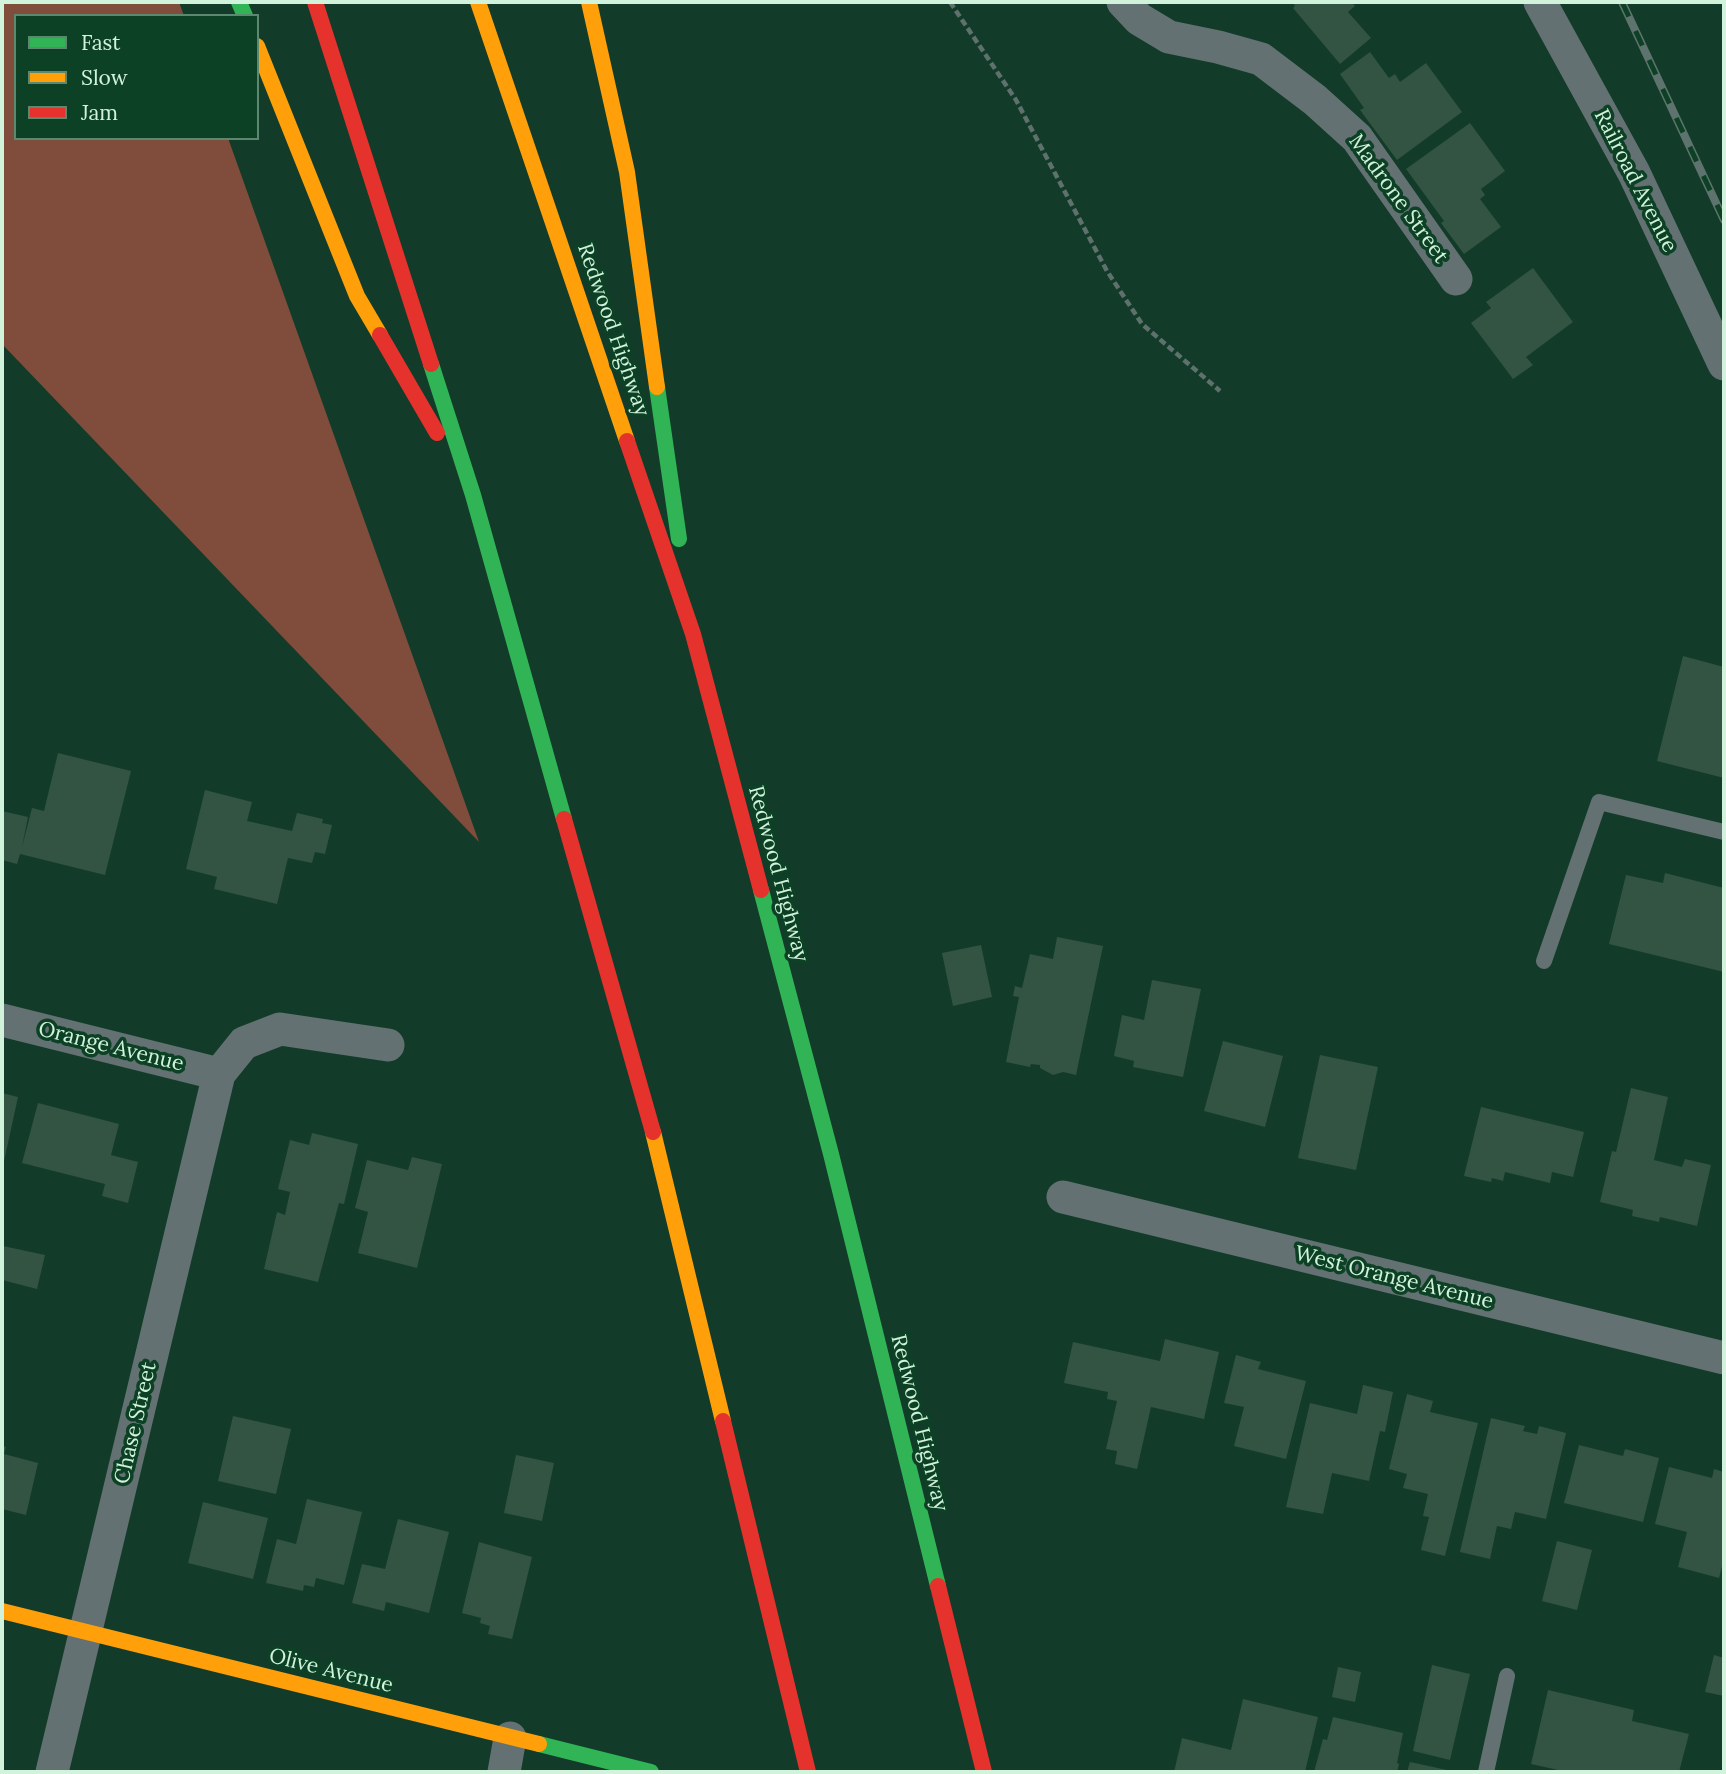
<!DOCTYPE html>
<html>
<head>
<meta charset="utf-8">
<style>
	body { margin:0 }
	#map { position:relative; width:1726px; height:1774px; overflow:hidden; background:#123c29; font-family:Lora,serif }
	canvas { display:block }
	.frame { position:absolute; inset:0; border:4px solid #d1f2db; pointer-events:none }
	.legend { position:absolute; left:14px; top:14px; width:245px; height:126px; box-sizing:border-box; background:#0c4125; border:2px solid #5b886e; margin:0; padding:9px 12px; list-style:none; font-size:21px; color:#d1f2db }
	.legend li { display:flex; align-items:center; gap:14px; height:35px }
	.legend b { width:35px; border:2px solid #5b886e }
</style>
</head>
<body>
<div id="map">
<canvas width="1726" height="1774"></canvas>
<div class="frame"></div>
<ul class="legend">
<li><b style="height:9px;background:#30b455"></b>Fast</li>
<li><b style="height:9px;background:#ff9f0a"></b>Slow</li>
<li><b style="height:9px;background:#e5322d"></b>Jam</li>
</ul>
</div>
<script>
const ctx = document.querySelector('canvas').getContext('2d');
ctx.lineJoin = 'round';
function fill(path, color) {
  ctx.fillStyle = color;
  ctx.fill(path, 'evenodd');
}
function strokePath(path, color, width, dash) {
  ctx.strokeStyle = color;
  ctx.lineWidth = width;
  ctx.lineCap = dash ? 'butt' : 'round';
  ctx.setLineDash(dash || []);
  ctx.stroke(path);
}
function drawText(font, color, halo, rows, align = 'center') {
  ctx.font = font + ' Lora,serif';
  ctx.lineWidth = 7;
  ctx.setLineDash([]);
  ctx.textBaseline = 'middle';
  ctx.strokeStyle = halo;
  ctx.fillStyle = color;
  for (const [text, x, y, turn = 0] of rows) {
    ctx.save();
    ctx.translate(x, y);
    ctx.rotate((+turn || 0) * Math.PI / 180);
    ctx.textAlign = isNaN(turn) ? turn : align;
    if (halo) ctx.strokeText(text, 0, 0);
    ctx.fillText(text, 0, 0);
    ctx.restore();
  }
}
const green = new Path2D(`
	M 2,2 L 179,2 L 184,16 L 16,16 L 16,138 L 228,138 L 479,842 L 2,344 Z`);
const building = new Path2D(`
	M 1292,2 L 1351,2 L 1355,6 L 1348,12 L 1371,38 L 1340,64 L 1293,8 L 1295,6 Z
	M 1370,52 L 1389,78 L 1395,74 L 1400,82 L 1426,63 L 1462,112 L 1397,160 L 1360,110 L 1364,108 L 1340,74 Z
	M 1470,123 L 1505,171 L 1481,189 L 1485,195 L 1480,199 L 1501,227 L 1464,254 L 1441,223 L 1444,221 L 1406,169 Z
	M 1533,268 L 1573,322 L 1526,357 L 1533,365 L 1513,379 L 1471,323 L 1491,308 L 1486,302 Z
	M 1683,656 L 1724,667 L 1724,778 L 1657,761 Z
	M 58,753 L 131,771 L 105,875 L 20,854 L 17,864 L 2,860 L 2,811 L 28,817 L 22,847 L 32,808 L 44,811 Z
	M 205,790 L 252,802 L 247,821 L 292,831 L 297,813 L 323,819 L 322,823 L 332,825 L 325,854 L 315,852 L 312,863 L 288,858 L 277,904 L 214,889 L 217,877 L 186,869 Z
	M 1665,873 L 1724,888 L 1724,972 L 1609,944 L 1626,875 L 1663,883 Z
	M 1057,937 L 1103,946 L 1076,1075 L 1063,1072 L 1053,1075 L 1040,1068 L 1040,1065 L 1031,1064 L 1030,1067 L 1006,1062 L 1019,997 L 1013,996 L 1015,986 L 1022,988 L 1030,954 L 1053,959 Z
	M 981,945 L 992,997 L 953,1006 L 942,953 Z
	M 1152,980 L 1201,989 L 1183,1077 L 1133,1067 L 1134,1061 L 1114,1056 L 1122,1015 L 1144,1020 Z
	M 1223,1041 L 1283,1056 L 1265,1127 L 1204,1111 Z
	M 1320,1055 L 1378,1067 L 1356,1170 L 1298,1158 Z
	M 1631,1088 L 1668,1097 L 1654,1160 L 1682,1167 L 1685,1159 L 1711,1165 L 1697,1226 L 1660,1217 L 1659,1222 L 1632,1216 L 1633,1210 L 1600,1202 L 1612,1151 L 1616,1152 Z
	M 2,1093 L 18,1097 L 3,1166 L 2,1165 Z
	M 38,1103 L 119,1124 L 111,1155 L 138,1162 L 128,1203 L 102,1196 L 105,1184 L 22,1163 Z
	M 1481,1107 L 1584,1132 L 1573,1177 L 1552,1172 L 1550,1183 L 1505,1172 L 1503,1181 L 1492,1178 L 1491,1182 L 1464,1176 Z
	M 312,1133 L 358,1144 L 344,1204 L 339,1203 L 318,1282 L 264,1269 L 277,1212 L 285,1215 L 290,1192 L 278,1189 L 290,1140 L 309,1145 Z
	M 412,1157 L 442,1164 L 417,1268 L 358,1253 L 368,1212 L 355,1208 L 367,1160 L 408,1170 Z
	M 3,1246 L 45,1255 L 37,1289 L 2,1280 Z
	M 1165,1339 L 1219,1352 L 1204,1419 L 1151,1407 L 1137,1469 L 1115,1464 L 1117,1451 L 1106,1449 L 1117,1401 L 1107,1399 L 1108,1392 L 1064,1383 L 1073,1342 L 1160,1361 Z
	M 1236,1355 L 1261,1362 L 1258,1369 L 1306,1381 L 1286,1459 L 1234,1446 L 1244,1407 L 1224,1403 Z
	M 1363,1385 L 1393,1392 L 1385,1432 L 1380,1431 L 1369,1481 L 1332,1473 L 1323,1514 L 1286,1507 L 1310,1403 L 1357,1414 Z
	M 1407,1394 L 1433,1401 L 1430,1412 L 1478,1423 L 1445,1556 L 1421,1550 L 1429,1517 L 1423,1516 L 1428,1494 L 1403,1488 L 1407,1474 L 1389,1469 Z
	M 233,1416 L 291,1429 L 276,1494 L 218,1481 Z
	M 1491,1418 L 1525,1426 L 1523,1431 L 1537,1434 L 1539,1426 L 1566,1433 L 1546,1519 L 1515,1512 L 1511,1529 L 1497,1526 L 1490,1559 L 1460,1552 Z
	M 1579,1445 L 1623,1456 L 1625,1449 L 1659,1458 L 1643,1522 L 1564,1503 Z
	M 2,1446 L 6,1447 L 4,1454 L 38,1463 L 26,1515 L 2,1509 Z
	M 516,1455 L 554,1463 L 542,1521 L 504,1513 Z
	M 1669,1467 L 1712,1478 L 1714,1469 L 1724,1472 L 1724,1559 L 1719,1578 L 1678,1567 L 1687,1532 L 1655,1524 Z
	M 307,1499 L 362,1512 L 344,1585 L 316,1578 L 314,1587 L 304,1585 L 303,1591 L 266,1583 L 277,1539 L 296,1544 Z
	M 203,1502 L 268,1518 L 253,1579 L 188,1563 Z
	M 398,1519 L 449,1532 L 429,1613 L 386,1602 L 384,1611 L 352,1603 L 362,1564 L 385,1569 Z
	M 1557,1541 L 1592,1550 L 1577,1610 L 1542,1601 Z
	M 479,1542 L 532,1557 L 512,1639 L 488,1634 L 490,1626 L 480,1623 L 481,1618 L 462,1613 Z
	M 1714,1655 L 1724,1658 L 1724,1696 L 1705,1692 Z
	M 1432,1665 L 1470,1674 L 1450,1760 L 1413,1751 Z
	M 1338,1667 L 1361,1672 L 1355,1702 L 1332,1697 Z
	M 1548,1690 L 1634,1710 L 1632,1721 L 1689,1734 L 1679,1772 L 1567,1772 L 1531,1764 Z
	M 1243,1699 L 1318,1717 L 1305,1772 L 1174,1772 L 1182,1738 L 1231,1750 Z
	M 1333,1717 L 1403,1733 L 1397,1763 L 1399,1764 L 1397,1772 L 1314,1772 L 1323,1739 L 1327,1740 Z
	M 1410,1762 L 1447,1770 L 1446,1772 L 1407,1772 Z`);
const path = new Path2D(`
	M 950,2 L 1016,100 L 1107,271 L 1142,324 L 1220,391`);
const lane = new Path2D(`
	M 1544,961 L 1599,802 L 1724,832
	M 1486,1772 L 1507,1676`);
const street = new Path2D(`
	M 1123,2 L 1139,19 L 1169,37 L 1218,47 L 1261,59 L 1315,100 L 1357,138 L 1456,279
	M 1540,2 L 1634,173 L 1724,364
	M 2,1020 L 219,1074
	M 1063,1197 L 1724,1358
	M 52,1772 L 219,1074 L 244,1043 L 280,1029 L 388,1045
	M 504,1772 L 510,1738`);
const fast = new Path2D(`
	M 239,2 L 245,16
	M 431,364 L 473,495 L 564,819
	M 657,387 L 679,539
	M 761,890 L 831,1154 L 938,1586
	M 539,1744 L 651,1772`);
const slow = new Path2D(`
	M 478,2 L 627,441
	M 589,2 L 627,172 L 657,387
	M 257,46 L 357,296 L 380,335
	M 653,1132 L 723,1421
	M 2,1611 L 539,1744`);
const jam = new Path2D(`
	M 315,2 L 431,364
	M 380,335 L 437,433
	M 627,441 L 693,634 L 761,890
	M 564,819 L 653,1132
	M 723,1421 L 808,1772
	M 938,1586 L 984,1772`);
const rail = new Path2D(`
	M 1622,2 L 1724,220`);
const streetNames = [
	["Railroad Avenue",1635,181,63],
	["Madrone Street",1398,199,54],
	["Redwood Highway",613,330,71],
	["Redwood Highway",778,874,75],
	["Orange Avenue",111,1047,14],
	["West Orange Avenue",1394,1278,14],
	["Chase Street",136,1423,-77],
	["Redwood Highway",919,1423,76],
	["Olive Avenue",331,1671,14]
];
fill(green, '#804c3b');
fill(building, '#335343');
strokePath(path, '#5e716c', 4.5, [7, 3.5]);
strokePath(lane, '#647172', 16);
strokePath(street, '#647172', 33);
strokePath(fast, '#30b455', 16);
strokePath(slow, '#ff9f0a', 16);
strokePath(jam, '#e5322d', 16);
strokePath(rail, '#5e736d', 8);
strokePath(rail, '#0c4125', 5, [16]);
drawText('21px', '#d1f2db', '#0c4125', streetNames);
</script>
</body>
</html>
